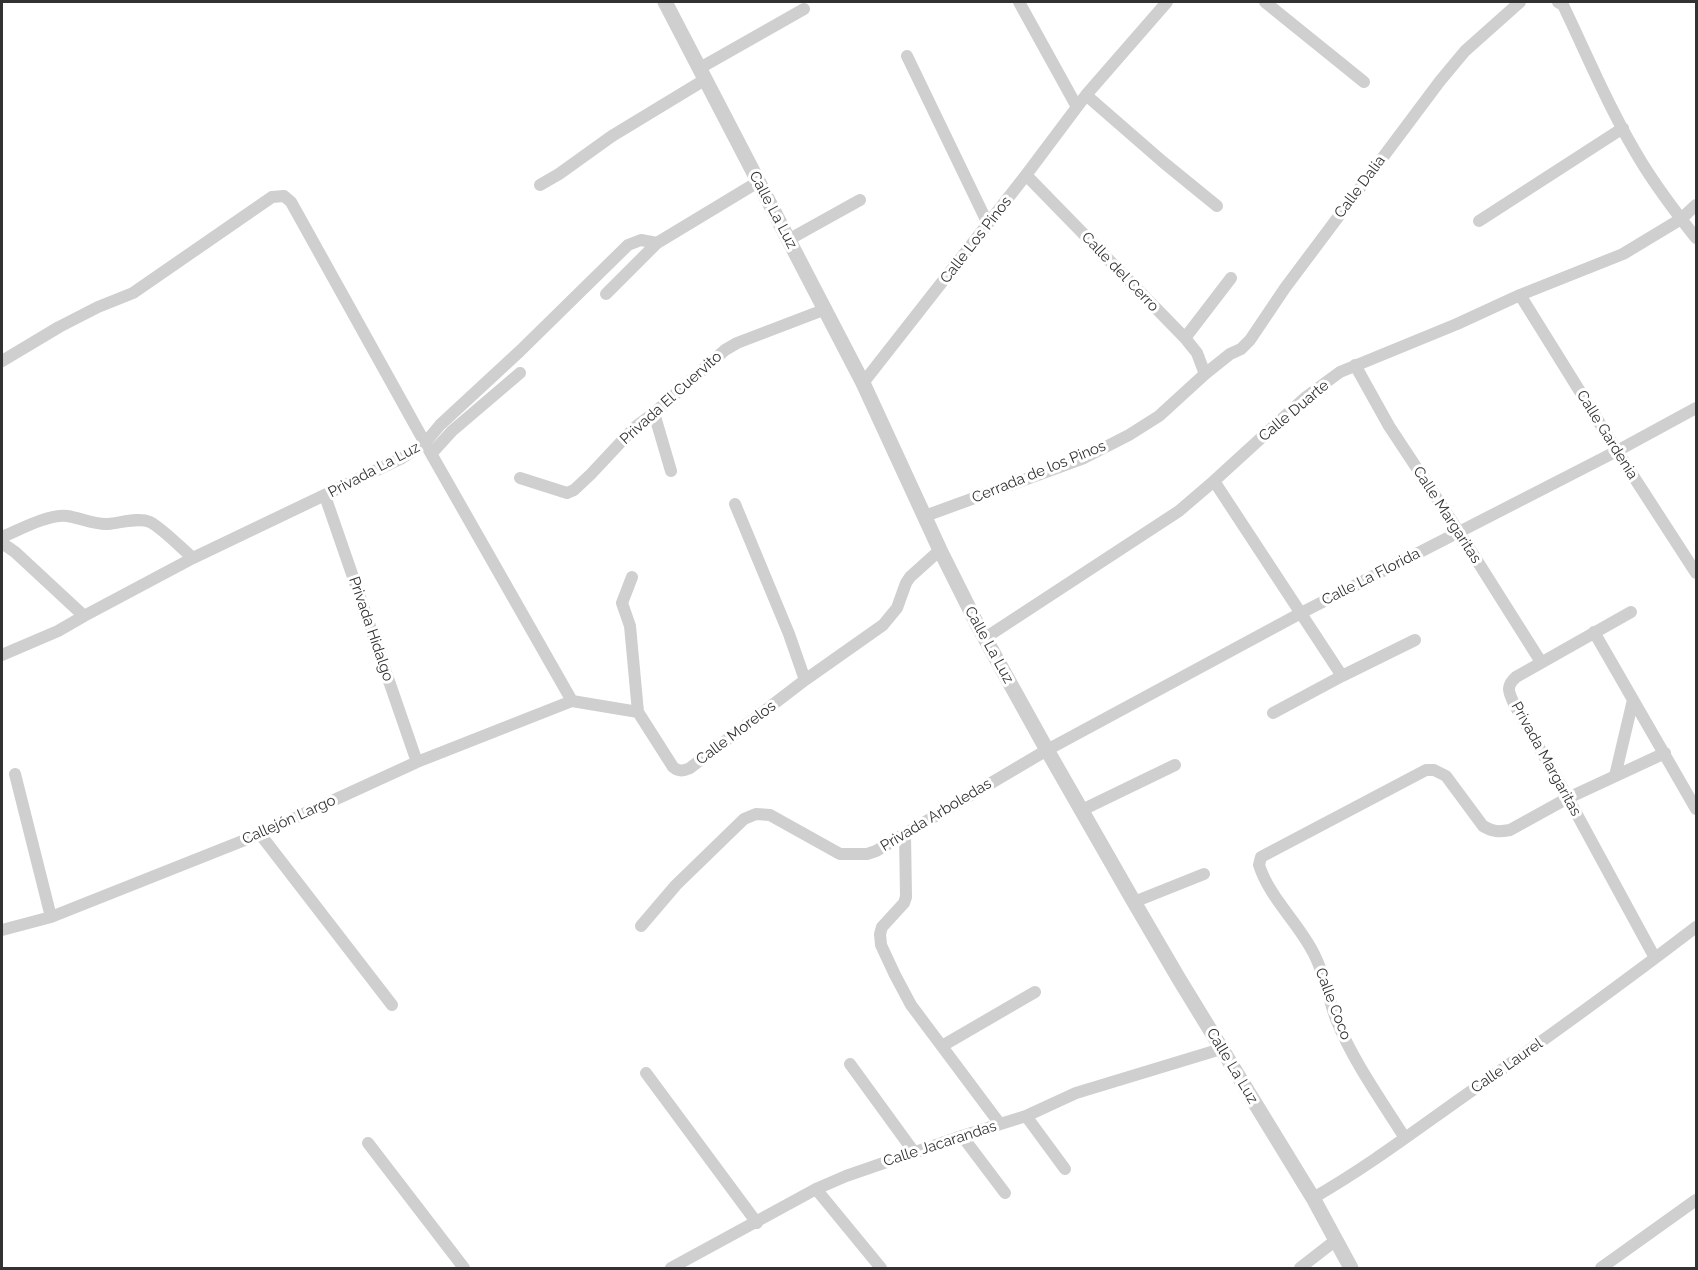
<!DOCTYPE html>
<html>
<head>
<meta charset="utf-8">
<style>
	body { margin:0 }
	#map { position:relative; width:1698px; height:1270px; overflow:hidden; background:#fff; font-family:Raleway,sans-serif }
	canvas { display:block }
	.frame { position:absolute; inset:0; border:3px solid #323232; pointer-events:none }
</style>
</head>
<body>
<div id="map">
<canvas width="1698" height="1270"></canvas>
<div class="frame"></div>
</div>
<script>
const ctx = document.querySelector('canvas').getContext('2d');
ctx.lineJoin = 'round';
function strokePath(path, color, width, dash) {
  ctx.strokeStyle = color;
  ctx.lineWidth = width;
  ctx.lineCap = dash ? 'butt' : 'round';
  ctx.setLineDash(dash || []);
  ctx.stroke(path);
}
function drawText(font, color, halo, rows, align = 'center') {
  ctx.font = font + ' Raleway,sans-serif';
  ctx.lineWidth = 6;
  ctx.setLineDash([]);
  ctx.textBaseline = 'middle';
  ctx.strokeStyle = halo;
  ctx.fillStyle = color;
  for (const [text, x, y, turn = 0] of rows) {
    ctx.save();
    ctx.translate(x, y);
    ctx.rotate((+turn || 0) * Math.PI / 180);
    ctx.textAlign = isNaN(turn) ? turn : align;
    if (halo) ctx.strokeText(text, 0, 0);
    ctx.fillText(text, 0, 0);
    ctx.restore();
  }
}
const minor = new Path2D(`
	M 1019,2 L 1077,107
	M 1265,2 L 1364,82
	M 1558,2 L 1563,5 C 1588,57 1611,113 1642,163 C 1658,189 1677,214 1696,238
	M 907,56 L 988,224
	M 700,68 L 804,9
	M 1086,95 L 1163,162 L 1217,206
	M 1026,175 L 1185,338 L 1197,353 L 1205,374
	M 540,185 L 559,174 L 612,136 L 706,79
	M 1479,221 L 1623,128
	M 788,240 L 860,200
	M 606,294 L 657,243
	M 1520,295 L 1617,451 L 1696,573
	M 1185,338 L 1231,278
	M 2,361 L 59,327 L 98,307 L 133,293 L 272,197 L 284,196 L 291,202 L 425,443 L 572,701
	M 1355,365 L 1389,426 L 1459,532 L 1541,662
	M 863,383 L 1026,175 L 1086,95 L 1167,2
	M 654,413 L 671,471
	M 432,453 L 452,431 L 520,373
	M 520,478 L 567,493 L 574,490 L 591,474 L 635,427 L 654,413 L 725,350 L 737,343 L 826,309
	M 1214,481 L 1342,676
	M 325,496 L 417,762
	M 735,504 L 789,634 L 805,680
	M 925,516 L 1084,458 L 1129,435 L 1159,416 L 1205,374 L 1230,354 L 1241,349 L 1250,340 L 1285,288 L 1440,81 L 1465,51 L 1520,2
	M 2,537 C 19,530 48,514 67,516 C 81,518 94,525 108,524 C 121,523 138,517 150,522 C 162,528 181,548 193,558
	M 2,543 L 15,552 L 84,616
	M 632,577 L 622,603 L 630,626 L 638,712
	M 1631,612 L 1516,677 C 1505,687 1509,692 1514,704 L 1568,798 L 1655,958
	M 1594,632 L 1696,809
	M 985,638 L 1179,511 L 1214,481 L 1306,397 L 1340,372 L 1457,324 L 1520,295 L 1623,254 L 1681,219 L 1696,205
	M 2,655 L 58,631 L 84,616 L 193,558 L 402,458 L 425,443 L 440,425 L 520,351 L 628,245 L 641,240 L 657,243 L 758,182
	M 572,701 L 638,712 L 673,767 C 679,772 683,771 690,768 L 805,680 L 883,625 L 897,608 L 906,583 L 910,577 L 940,550
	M 1273,713 L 1342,676 L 1415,640
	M 15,774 L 51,917
	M 1615,776 L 1633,700
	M 1082,810 L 1175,765
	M 260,834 L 392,1005
	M 905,834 L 906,897 L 904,903 L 882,927 L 880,934 L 881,945 L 895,975 L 911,1005 L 1000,1124
	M 1134,902 L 1204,874
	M 641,926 L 676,885 L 744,819 L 756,814 L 770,815 L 840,854 L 867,854 L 876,851 L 1047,750 L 1301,613 L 1617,451 L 1696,408
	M 2,930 L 51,917 L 260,834 L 417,762 L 572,701
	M 942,1046 L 1035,992
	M 850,1064 L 914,1152
	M 646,1073 L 757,1223
	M 1026,1116 L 1065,1169
	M 962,1136 L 1005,1193
	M 1405,1138 C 1381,1100 1353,1061 1336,1019 C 1328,998 1325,975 1314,954 C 1299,923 1270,899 1259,865 L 1261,857 L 1426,770 L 1434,770 L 1446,776 L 1483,826 C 1493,832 1499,832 1510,830 L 1568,798 L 1665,753
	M 368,1143 L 464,1268
	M 816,1189 L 881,1268
	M 1313,1198 C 1364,1169 1412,1133 1460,1099 C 1540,1043 1619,986 1696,927
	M 671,1268 L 816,1189 L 846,1176 L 962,1136 L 1026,1116 L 1076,1093 L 1221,1049
	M 1300,1268 L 1336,1240
	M 1601,1268 L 1696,1200`);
const tertiary = new Path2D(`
	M 665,2 L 863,383 L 940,550 L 976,622 L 1047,750 L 1134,902 L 1179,979 L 1313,1198 L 1351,1268`);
const streetNames = [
	["Calle Dalia",1360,187,-53],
	["Calle La Luz",773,210,62],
	["Calle Los Pinos",976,240,-52],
	["Calle del Cerro",1120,272,46],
	["Privada El Cuervito",671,398,-42],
	["Calle Duarte",1294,411,-40],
	["Calle Gardenia",1607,435,58],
	["Privada La Luz",374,470,-28],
	["Cerrada de los Pinos",1039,472,-22],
	["Calle Margaritas",1447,515,57],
	["Calle La Florida",1371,577,-27],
	["Privada Hidalgo",371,629,71],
	["Calle La Luz",989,645,61],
	["Calle Morelos",736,733,-37],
	["Privada Margaritas",1546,759,61],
	["Privada Arboledas",936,815,-31],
	["Callejón Largo",289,820,-24],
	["Calle Coco",1333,1004,69],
	["Calle La Luz",1232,1066,59],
	["Calle Laurel",1507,1066,-35],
	["Calle Jacarandas",940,1144,-18]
];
strokePath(minor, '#cfcfcf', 12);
strokePath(tertiary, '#cfcfcf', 15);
drawText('15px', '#323232', '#fff', streetNames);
</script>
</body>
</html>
